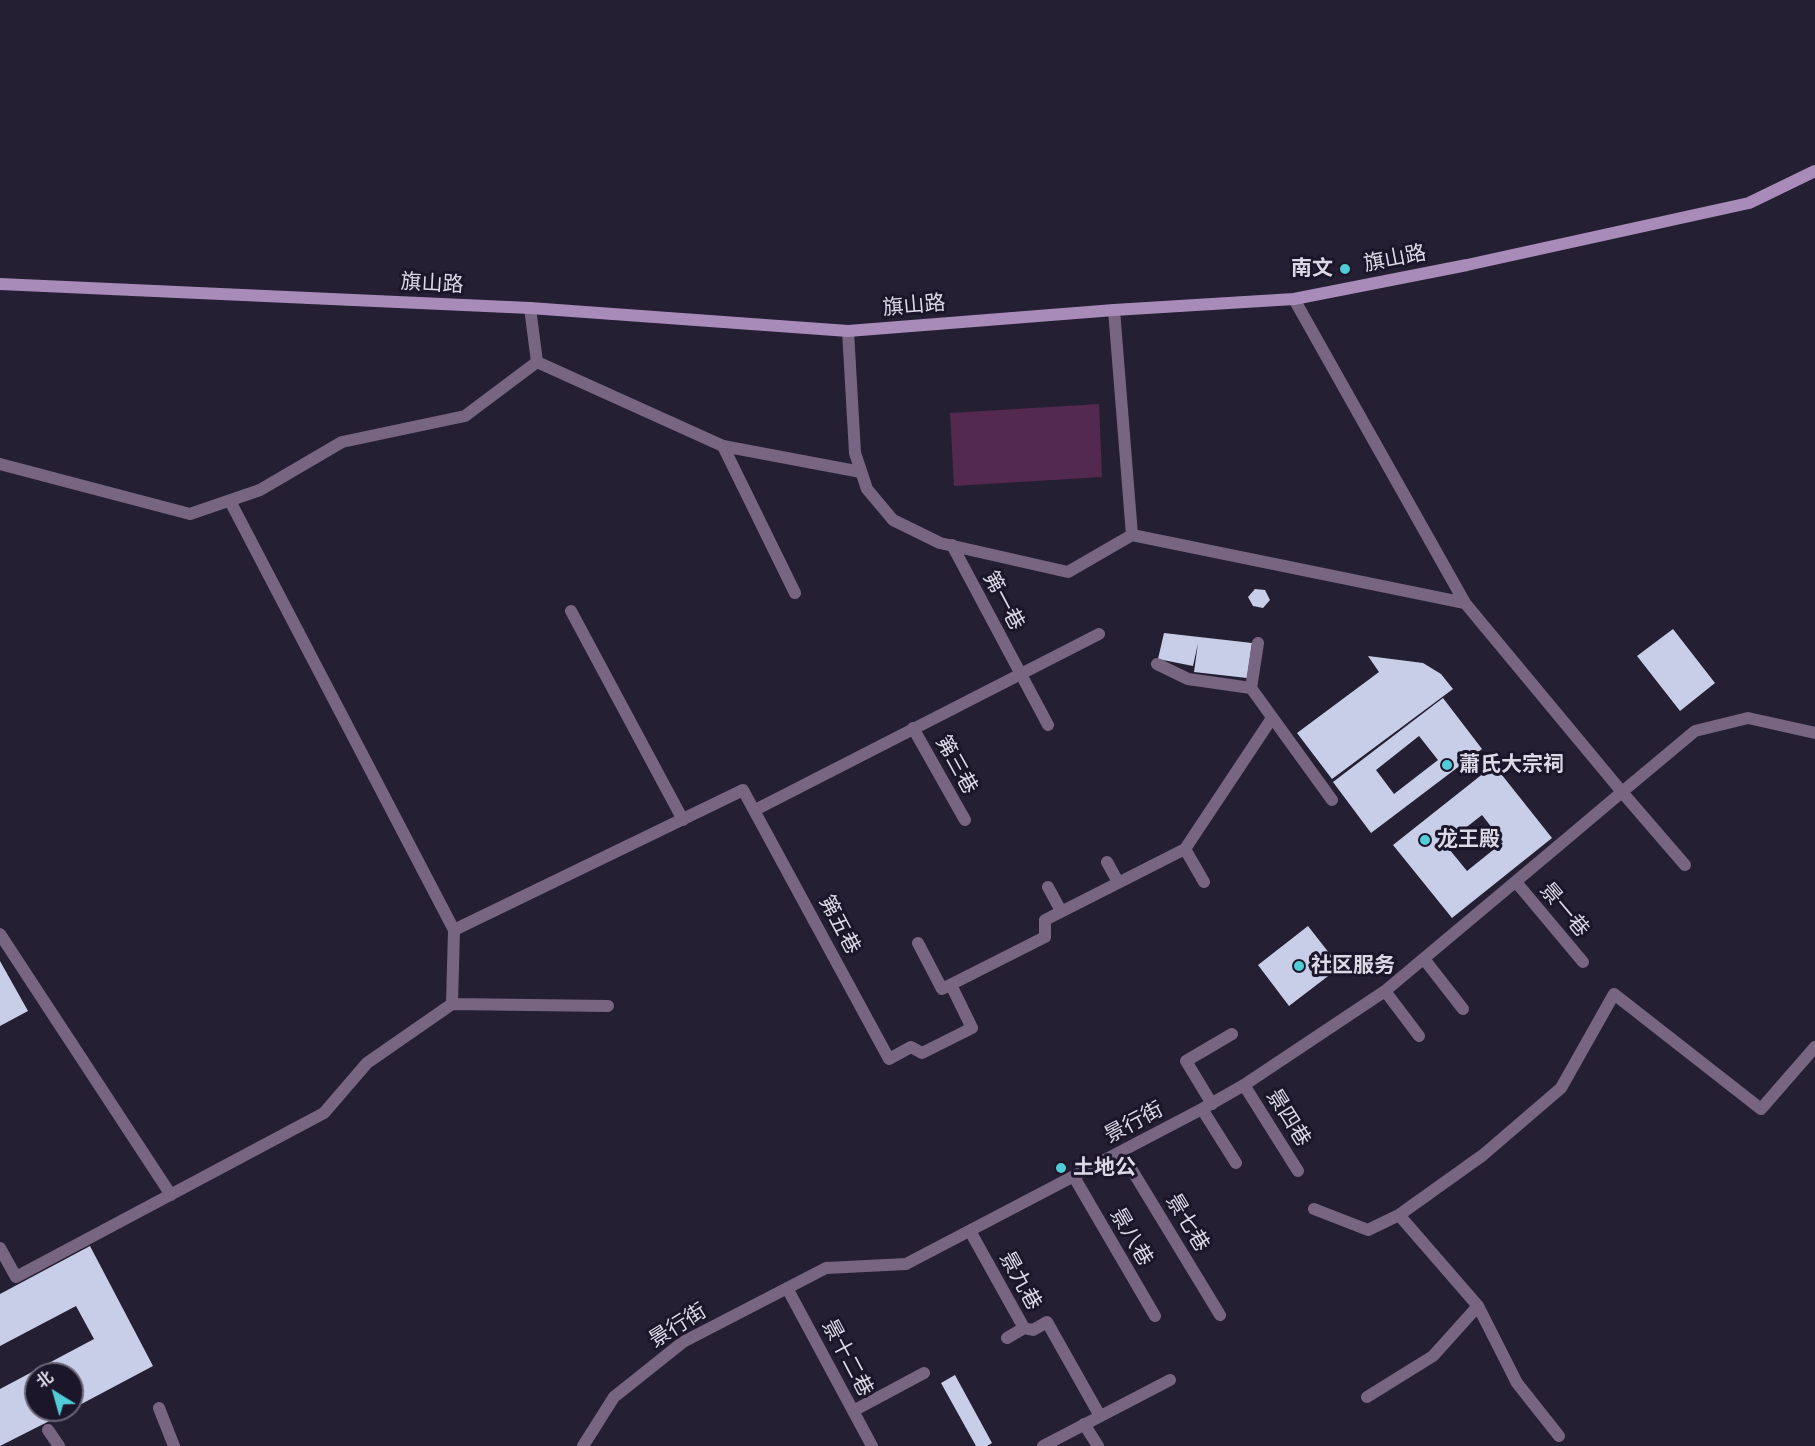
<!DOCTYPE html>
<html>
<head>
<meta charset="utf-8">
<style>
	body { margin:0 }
	#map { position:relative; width:1815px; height:1446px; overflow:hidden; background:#241f33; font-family:"PT Serif","Noto Sans SC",serif }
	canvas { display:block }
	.north { position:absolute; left:24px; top:1362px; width:60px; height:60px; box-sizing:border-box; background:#1b1629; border:2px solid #686475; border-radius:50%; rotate:323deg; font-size:16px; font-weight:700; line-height:24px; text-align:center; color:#dcd9e7 }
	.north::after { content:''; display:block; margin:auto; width:21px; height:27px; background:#52ccd6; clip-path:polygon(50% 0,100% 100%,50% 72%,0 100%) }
</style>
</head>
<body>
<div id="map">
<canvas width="1815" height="1446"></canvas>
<div class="north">北</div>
</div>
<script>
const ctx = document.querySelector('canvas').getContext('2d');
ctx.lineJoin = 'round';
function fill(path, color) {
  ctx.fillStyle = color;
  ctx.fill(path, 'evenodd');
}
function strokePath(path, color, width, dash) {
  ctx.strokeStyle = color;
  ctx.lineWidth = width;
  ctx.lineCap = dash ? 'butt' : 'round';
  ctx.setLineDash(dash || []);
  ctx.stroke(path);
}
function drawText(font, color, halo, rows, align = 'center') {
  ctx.font = font + ' "PT Serif","Noto Sans SC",serif';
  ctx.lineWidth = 6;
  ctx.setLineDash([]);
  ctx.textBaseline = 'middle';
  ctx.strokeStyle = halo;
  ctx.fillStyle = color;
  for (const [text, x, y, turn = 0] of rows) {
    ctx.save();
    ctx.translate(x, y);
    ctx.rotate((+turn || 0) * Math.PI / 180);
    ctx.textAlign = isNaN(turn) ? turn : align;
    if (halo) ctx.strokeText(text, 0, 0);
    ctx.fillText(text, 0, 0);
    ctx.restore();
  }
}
const green = new Path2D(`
	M 1099,404 L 1102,477 L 954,486 L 950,413 Z`);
const building = new Path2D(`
	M 1255,589 L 1265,590 L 1270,600 L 1263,608 L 1253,606 L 1248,597 Z
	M 1673,629 L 1715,683 L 1680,711 L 1637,656 Z
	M 1164,633 L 1252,643 L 1247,678 L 1194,672 L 1198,643 L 1193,666 L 1158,659 Z
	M 1368,656 L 1423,663 L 1441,674 L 1453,689 L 1332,779 L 1297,733 L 1379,672 Z
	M 1443,698 L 1482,749 L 1371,833 L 1333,782 ZM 1419,736 L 1438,760 L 1394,794 L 1376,770 Z
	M 1494,765 L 1552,838 L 1452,918 L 1393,845 ZM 1482,815 L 1503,842 L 1467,871 L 1445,844 Z
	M 1308,926 L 1340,967 L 1289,1006 L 1258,965 Z
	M 0,961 L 28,1011 L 0,1026 Z
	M 90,1246 L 153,1366 L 72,1409 L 72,1374 L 36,1374 L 36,1410 L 71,1410 L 0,1446 L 0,1389 L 94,1339 L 76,1306 L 0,1346 L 0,1294 Z
	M 955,1375 L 992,1443 L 987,1446 L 976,1446 L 941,1383 Z`);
const lane = new Path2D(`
	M 530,308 L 537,362 L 723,446 L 861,472
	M 1114,310 L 1132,535
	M 1558,846 L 1622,792`);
const street = new Path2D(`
	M 1294,299 L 1465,603 L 1622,792 L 1695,731 L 1748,718 L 1815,733
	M 848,331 L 855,453 L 867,489 L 893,520 L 940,543 L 1068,572 L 1132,535 L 1465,603
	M 723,446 L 795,593
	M 0,464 L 190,514 L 260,490 L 342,442 L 465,416 L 537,362
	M 952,545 L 1048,725
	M 571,611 L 683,820
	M 1258,643 L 1251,688 L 1332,800
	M 1157,664 L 1188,679 L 1251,688
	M 913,728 L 965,820
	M 1622,792 L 1685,865
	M 755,810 L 1099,634
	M 1185,849 L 1204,882
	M 1107,862 L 1118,882
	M 1516,882 L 1583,962
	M 1048,887 L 1061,911
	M 454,930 L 743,790 L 889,1059 L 911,1047 L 922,1053 L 972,1028 L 951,985
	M 0,934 L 171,1195
	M 918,943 L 942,989 L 1045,937 L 1045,920 L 1185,849 L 1272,718
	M 1424,959 L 1463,1009
	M 1385,991 L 1419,1036
	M 452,1004 L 608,1006
	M 1244,1085 L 1298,1171
	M 1212,1104 L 1186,1061 L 1232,1034
	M 1202,1109 L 1236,1163
	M 1121,1152 L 1220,1315
	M 1074,1177 L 1155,1316
	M 1314,1209 L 1368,1230 L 1399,1215 L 1483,1155 L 1561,1088 L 1614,994 L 1761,1109 L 1815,1047
	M 1399,1215 L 1478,1306 L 1517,1383 L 1559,1436
	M 970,1231 L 1024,1328 L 1033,1330 L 1047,1322 L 1100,1416
	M 0,1248 L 16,1277 L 324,1113 L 367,1063 L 452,1004 L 454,930 L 230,501
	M 787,1288 L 872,1446
	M 1007,1338 L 1024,1328
	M 1367,1397 L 1433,1356 L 1478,1306
	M 159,1408 L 174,1446
	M 853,1411 L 924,1373
	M 1084,1424 L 1098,1446
	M 48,1430 L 59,1446
	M 583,1446 L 614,1397 L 683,1342 L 826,1268 L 906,1264 L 1202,1109 L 1244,1085 L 1385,991 L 1558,846
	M 1043,1446 L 1170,1380`);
const secondary = new Path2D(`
	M 0,284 L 530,308 L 848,331 L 1114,310 L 1294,299 L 1467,265 L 1749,203 L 1815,171`);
const markers = [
	[1345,269,6,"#52ccd6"],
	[1447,765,6,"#52ccd6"],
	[1425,840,6,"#52ccd6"],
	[1299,966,6,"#52ccd6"],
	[1061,1168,6,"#52ccd6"]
];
const streetNames = [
	["旗山路",1395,259,-11],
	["旗山路",432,284,3],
	["旗山路",914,306,-5],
	["笰一巷",1003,601,62],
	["笰三巷",956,765,61],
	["景一巷",1564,910,50],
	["笰五巷",839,925,62],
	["景四巷",1288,1118,58],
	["景行街",1134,1123,-28],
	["景七巷",1187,1223,59],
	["景八巷",1131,1237,60],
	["景九巷",1020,1281,61],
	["景行街",678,1326,-32],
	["景十二巷",847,1358,62]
];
const poiNames = [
	["南文",1333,269,"right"],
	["蕭氏大宗祠",1459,765],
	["龙王殿",1437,840],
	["社区服务",1311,966],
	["土地公",1073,1168]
];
fill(green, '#54294f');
fill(building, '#c8cee8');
strokePath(lane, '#786582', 12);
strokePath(street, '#786582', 12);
strokePath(secondary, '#a88bb9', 12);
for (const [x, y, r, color] of markers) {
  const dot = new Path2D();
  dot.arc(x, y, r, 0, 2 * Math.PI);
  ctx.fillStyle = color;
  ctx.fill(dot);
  strokePath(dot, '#1b1629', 2);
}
drawText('21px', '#dcd9e7', '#1b1629', streetNames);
drawText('bold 21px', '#dcd9e7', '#1b1629', poiNames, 'left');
</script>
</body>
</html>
